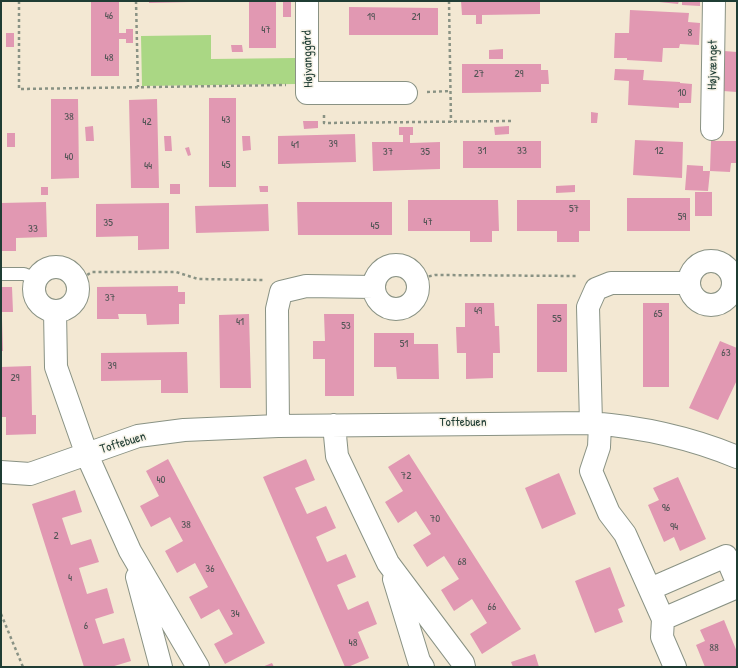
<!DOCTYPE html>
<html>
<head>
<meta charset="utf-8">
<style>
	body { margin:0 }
	#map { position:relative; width:738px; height:668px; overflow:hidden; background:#f3e8d3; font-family:"Patrick Hand",sans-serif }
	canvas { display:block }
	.frame { position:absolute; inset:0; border:2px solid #1f3d34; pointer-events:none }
</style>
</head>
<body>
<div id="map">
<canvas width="738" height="668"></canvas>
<div class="frame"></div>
</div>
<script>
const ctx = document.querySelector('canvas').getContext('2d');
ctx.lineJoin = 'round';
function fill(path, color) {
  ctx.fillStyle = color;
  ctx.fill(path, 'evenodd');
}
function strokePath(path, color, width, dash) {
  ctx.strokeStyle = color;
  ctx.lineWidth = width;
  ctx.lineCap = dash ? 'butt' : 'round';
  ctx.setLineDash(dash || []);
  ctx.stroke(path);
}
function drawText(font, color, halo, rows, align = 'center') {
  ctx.font = font + ' "Patrick Hand",sans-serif';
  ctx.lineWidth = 3;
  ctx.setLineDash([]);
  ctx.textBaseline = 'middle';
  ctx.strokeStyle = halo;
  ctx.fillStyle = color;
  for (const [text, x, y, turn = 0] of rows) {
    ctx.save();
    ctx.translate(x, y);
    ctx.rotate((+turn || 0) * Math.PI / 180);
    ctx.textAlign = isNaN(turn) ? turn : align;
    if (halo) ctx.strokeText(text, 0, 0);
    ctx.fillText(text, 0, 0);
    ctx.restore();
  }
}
const green = new Path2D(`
	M 211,35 L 211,59 L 296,58 L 296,84 L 142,86 L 141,36 Z`);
const building = new Path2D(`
	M 91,1 L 119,1 L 119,33 L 126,33 L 126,29 L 133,29 L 133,43 L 126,43 L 126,39 L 119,39 L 119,76 L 91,76 Z
	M 149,1 L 191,1 L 191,2 L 149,3 Z
	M 249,1 L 276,1 L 276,48 L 249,48 Z
	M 461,1 L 540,1 L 540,14 L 482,15 L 482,24 L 476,24 L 476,15 L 462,15 Z
	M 660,1 L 679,1 L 678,4 L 659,2 Z
	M 682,1 L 700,1 L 700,6 L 682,5 Z
	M 283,2 L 291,2 L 291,17 L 283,17 Z
	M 349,7 L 438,8 L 438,35 L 349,35 Z
	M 630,10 L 689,13 L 688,22 L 700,23 L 699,45 L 680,44 L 679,48 L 663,48 L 662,62 L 627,60 L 627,58 L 614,58 L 615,33 L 629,33 Z
	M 6,33 L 14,33 L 14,47 L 6,47 Z
	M 231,45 L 242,45 L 243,52 L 232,52 Z
	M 503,49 L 503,59 L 489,59 L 489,50 Z
	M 724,51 L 737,52 L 737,92 L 723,91 Z
	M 462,64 L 541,64 L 541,70 L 548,70 L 549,84 L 541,84 L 541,92 L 462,93 Z
	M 615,69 L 644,70 L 643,80 L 680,82 L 680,83 L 692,84 L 691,103 L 679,103 L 679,108 L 628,105 L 629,81 L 614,80 Z
	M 209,98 L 236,98 L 236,187 L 209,187 Z
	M 51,99 L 78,99 L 79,178 L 51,179 Z
	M 157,99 L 159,188 L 131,188 L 129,100 Z
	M 591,112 L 598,113 L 597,123 L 591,123 Z
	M 303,121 L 318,121 L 318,128 L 304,129 Z
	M 93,126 L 94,141 L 86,141 L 85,127 Z
	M 509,126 L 509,134 L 495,135 L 494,127 Z
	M 399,127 L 413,127 L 413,135 L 410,135 L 410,143 L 440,142 L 440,169 L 373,171 L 372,142 L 403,142 L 403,135 L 399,135 Z
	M 7,133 L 15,133 L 15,147 L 7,147 Z
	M 355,134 L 356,162 L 278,164 L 278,136 Z
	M 164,136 L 171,136 L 172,151 L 165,151 Z
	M 242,136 L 250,136 L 251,150 L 243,151 Z
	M 635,140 L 683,142 L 682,178 L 633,175 Z
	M 463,141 L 541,141 L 541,168 L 463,168 Z
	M 711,141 L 737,141 L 737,163 L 731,163 L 730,172 L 710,171 Z
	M 189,147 L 191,155 L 188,156 L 185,148 Z
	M 687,165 L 703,166 L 703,171 L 710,171 L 708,191 L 685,190 Z
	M 170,184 L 180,184 L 180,194 L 170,194 Z
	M 575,185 L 575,192 L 556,193 L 556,186 Z
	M 259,186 L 268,186 L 268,192 L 260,192 Z
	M 41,187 L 48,187 L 48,195 L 41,195 Z
	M 695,192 L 712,192 L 712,216 L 695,216 Z
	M 627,198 L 690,198 L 690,231 L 627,231 Z
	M 408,200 L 498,200 L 499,231 L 492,231 L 492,242 L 470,242 L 470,231 L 408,231 Z
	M 517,200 L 590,200 L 590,231 L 579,231 L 579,242 L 557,242 L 557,231 L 517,231 Z
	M 46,202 L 47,237 L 16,238 L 16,251 L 1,251 L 1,203 Z
	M 297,202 L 392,202 L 392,235 L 298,235 Z
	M 169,203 L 169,249 L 138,250 L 138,236 L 96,237 L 96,204 Z
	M 268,204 L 269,231 L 196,233 L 195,206 Z
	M 178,286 L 178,292 L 185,292 L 185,304 L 179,304 L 179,324 L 147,325 L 146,314 L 118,314 L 119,319 L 97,319 L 97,287 Z
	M 1,287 L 12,287 L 13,312 L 1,312 Z
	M 465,303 L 494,303 L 495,326 L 499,326 L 500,353 L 493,353 L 493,378 L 466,379 L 466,353 L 457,353 L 456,327 L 465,327 Z
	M 643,303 L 669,303 L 669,387 L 643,387 Z
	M 537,304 L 567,304 L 567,372 L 537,372 Z
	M 249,314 L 251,388 L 220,388 L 219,315 Z
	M 324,314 L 354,314 L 354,396 L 325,396 L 325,359 L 313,359 L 313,341 L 325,341 Z
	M 1,319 L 2,319 L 3,351 L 1,351 Z
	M 374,333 L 414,333 L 414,344 L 438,344 L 439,379 L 397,379 L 396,367 L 374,367 Z
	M 720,341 L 737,348 L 737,380 L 718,420 L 689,408 Z
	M 187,352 L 188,393 L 161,393 L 161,380 L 101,381 L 101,353 Z
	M 31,366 L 32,415 L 36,415 L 36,434 L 6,435 L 6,417 L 1,417 L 1,367 Z
	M 409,454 L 521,629 L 482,654 L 470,634 L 487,623 L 472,599 L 454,611 L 441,590 L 459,579 L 444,556 L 427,567 L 413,545 L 431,534 L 416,511 L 398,523 L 385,502 L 403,491 L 388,467 Z
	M 168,459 L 265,643 L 225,664 L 214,644 L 233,634 L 219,609 L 201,619 L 189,597 L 208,587 L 195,563 L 177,573 L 165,551 L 183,541 L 170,517 L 151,527 L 140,506 L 159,496 L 146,471 Z
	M 306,459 L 315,480 L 295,488 L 307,514 L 326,506 L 336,528 L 316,537 L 327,562 L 346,554 L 356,577 L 337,585 L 348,610 L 368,601 L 377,624 L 358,632 L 369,658 L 348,667 L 345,667 L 263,477 Z
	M 559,473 L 576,514 L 542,529 L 525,488 Z
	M 678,477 L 706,539 L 680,551 L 674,537 L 664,542 L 648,505 L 659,500 L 653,488 Z
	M 75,490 L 82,512 L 62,518 L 71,545 L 91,539 L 99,562 L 79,568 L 87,594 L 107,588 L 114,613 L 95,619 L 103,644 L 124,638 L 131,661 L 111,667 L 84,667 L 32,504 Z
	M 610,567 L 625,606 L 618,609 L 623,622 L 595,633 L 575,581 Z
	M 724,620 L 737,652 L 737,667 L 705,667 L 696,645 L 705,641 L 700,630 Z
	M 535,654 L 539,667 L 513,667 L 511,662 Z
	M 272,663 L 274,667 L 262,667 Z`);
const path = new Path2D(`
	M 19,1 L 19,89 L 286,85
	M 136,1 L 138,87
	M 449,1 L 451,122
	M 427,92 L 451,91
	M 324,115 L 324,123 L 512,121
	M 731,275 L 737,274
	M 417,279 L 435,275 L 578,276
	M 77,281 L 92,272 L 176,272 L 198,279 L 263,280
	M 1,614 L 23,667`);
const service = new Path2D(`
	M 1,274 L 24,274 L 36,279`);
const minor = new Path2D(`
	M 307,1 L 307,93 L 406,93
	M 712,129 L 714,1
	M689 283a22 22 0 1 1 44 0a22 22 0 1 1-44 0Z
	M374 287a22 22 0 1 1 44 0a22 22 0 1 1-44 0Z
	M34 289a22 22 0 1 1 44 0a22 22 0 1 1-44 0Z
	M 55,311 L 56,367 L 87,455 L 130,551 L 198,667
	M 591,423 L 588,307 L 596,289 L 611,283 L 689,283
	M 600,424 L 599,447 L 591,471 L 609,513 L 625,534 L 663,619 L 662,637 L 675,667
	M 334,425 L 337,456 L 388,563 L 463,663 L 464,667
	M 278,426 L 277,309 L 281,292 L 306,286 L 374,287
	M 1,472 L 30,474 L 138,436 L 184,430 L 278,426 L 591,423 C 642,427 689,437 737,457
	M 137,577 L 161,667
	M 394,579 L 419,661 L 423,667
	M 650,589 L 726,556 L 737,582
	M 663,619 L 737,587`);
const numberNames = [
	["46",109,16],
	["19",371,17],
	["21",416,17],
	["47",266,30],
	["8",690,33],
	["48",109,58],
	["27",479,74],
	["29",519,74],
	["10",682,93],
	["38",69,117],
	["43",226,120],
	["42",147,122],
	["39",333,144],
	["41",295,145],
	["31",482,151],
	["33",522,151],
	["12",659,151],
	["37",388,152],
	["35",425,152],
	["40",69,157],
	["45",226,165],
	["44",148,166],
	["57",574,209],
	["59",682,217],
	["47",428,222],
	["35",108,223],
	["45",375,226],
	["33",33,229],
	["37",110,298],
	["49",478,311],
	["65",658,314],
	["55",557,319],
	["41",240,322],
	["53",346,326],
	["51",404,344],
	["63",726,353],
	["39",112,366],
	["29",15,378],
	["72",406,476],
	["40",161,480],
	["96",666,508],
	["70",435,519],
	["38",186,525],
	["94",674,527],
	["2",56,536],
	["68",462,562],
	["36",210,569],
	["4",70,578],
	["66",492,607],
	["34",235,614],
	["6",86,626],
	["48",353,643],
	["88",714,648]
];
const streetNames = [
	["Højvanggård",308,59,-92],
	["Højvænget",713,65,-89],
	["Toftebuen",463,423],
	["Toftebuen",123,443,-17]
];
fill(green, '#aad784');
fill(building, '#e198b2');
strokePath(service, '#899284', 14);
strokePath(minor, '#899284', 24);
strokePath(path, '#899284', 2.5, [3, 3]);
strokePath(service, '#fff', 12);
strokePath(minor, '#fff', 22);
drawText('11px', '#505454', null, numberNames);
drawText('13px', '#1f3d34', '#f7f3e8', streetNames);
</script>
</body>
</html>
